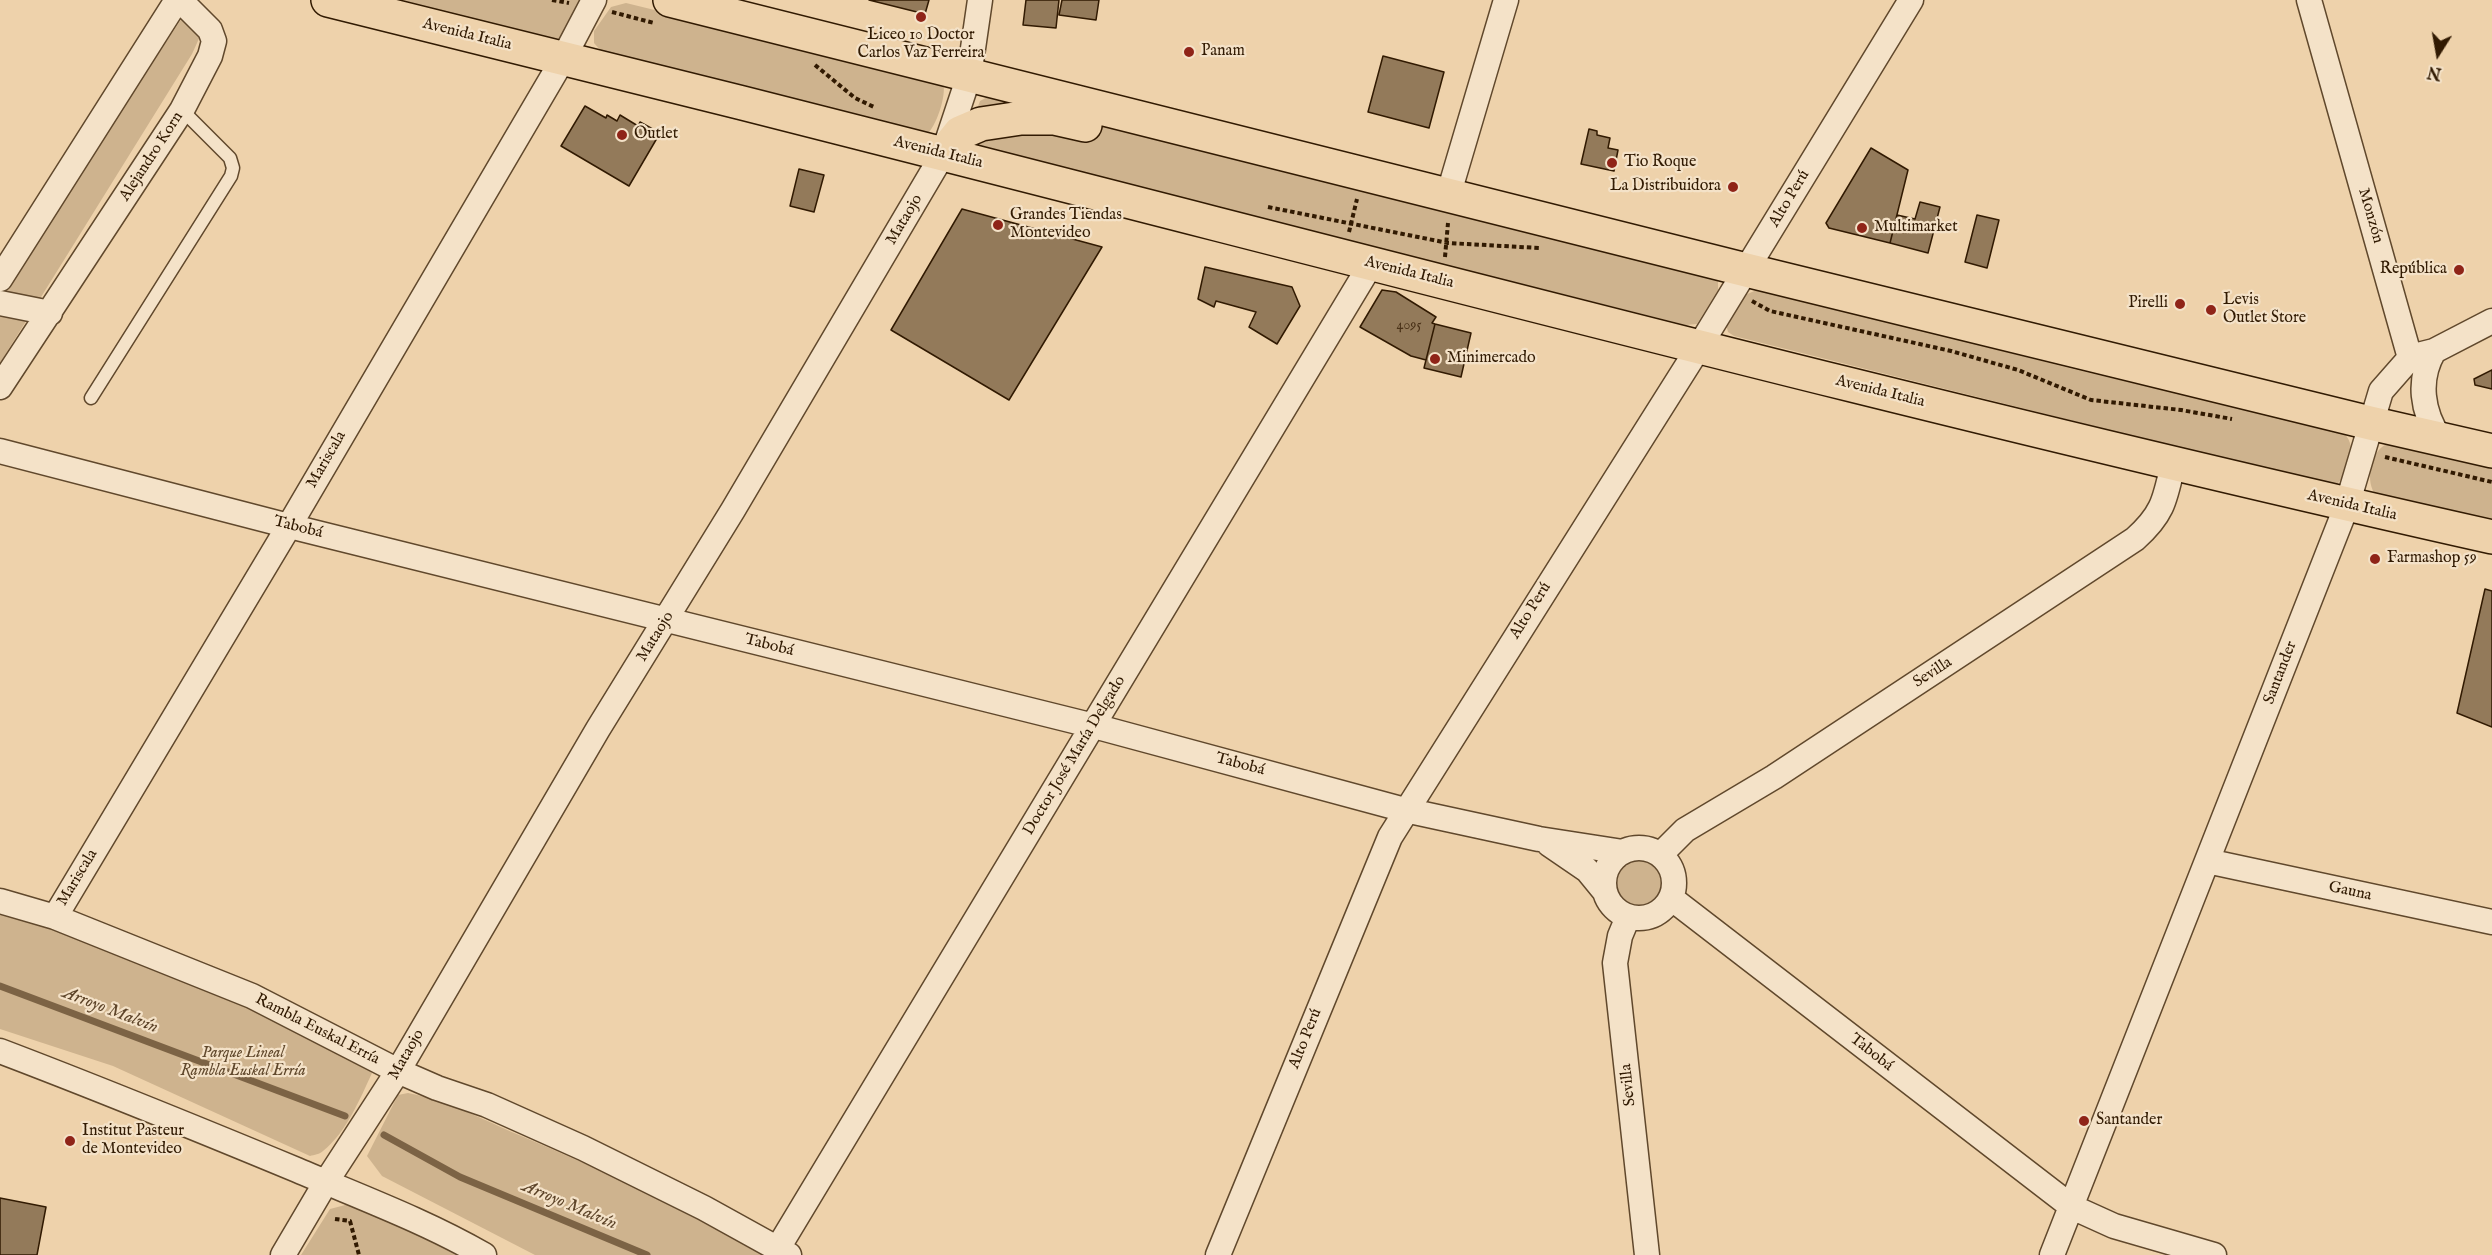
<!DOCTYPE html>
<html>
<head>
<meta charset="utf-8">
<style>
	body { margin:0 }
	#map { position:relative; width:2492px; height:1255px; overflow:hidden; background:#eed2ab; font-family:"IM FELL English",serif }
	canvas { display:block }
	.north { position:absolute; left:2408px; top:24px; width:60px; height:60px; -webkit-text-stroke:4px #f4e2c8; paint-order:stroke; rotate:191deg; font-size:16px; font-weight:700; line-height:24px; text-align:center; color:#311a02 }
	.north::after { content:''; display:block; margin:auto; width:21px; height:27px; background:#311a02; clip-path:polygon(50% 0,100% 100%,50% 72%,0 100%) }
</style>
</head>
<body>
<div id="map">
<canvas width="2492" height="1255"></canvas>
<div class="north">N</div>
</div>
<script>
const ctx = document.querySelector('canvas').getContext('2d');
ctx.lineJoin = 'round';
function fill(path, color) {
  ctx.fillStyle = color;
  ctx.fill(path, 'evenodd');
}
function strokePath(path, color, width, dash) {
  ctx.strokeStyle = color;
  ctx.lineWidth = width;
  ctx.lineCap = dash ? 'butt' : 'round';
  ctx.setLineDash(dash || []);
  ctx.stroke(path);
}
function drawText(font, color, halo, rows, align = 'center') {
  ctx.font = font + ' "IM FELL English",serif';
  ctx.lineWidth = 4.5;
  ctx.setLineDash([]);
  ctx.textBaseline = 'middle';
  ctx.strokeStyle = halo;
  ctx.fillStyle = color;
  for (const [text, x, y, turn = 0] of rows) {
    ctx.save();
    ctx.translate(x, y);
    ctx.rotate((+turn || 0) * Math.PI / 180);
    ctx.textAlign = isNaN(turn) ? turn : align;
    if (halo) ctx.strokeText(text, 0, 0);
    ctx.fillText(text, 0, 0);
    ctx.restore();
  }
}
const green = new Path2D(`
	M 395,0 L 579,0 L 580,3 L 560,38 L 552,40 Z
	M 626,3 L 936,79 L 943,84 C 947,94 936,128 926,135 L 602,52 L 594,43 L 594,31 L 611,7 Z
	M 182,18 L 202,32 L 192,54 L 0,363 L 0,300 L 91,155 Z
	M 991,95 L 1718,279 L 1718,290 L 1697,324 L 1686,325 L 975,147 L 972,144 L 974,117 L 980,101 Z
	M 1759,289 L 2069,368 L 2341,432 C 2359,441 2350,473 2337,484 L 2325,484 L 1734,336 L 1728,332 L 1726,324 L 1745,295 Z
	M 2385,445 L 2392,445 L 2492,466 L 2492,522 L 2376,495 C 2365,483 2370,453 2385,445 Z
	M1615 885a25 25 0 1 1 50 0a25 25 0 1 1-50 0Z
	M 0,910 L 229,995 L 351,1057 L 372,1073 C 360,1099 346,1133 323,1151 C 320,1154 314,1155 310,1156 L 113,1066 L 0,1029 Z
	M 408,1093 C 446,1100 484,1120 519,1135 C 603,1171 688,1208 766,1255 L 535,1255 L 382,1176 L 367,1156 L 398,1095 Z
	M 353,1203 L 463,1255 L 301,1255 L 330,1209 Z`);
const stream = new Path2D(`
	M 0,986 L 345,1116
	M 384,1135 L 460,1177 L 647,1255`);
const building = new Path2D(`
	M 869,0 L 929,0 L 925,14 Z
	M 1026,0 L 1059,0 L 1056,28 L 1023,25 Z
	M 1062,0 L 1099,0 L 1096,20 L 1059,15 Z
	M 1383,56 L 1444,72 L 1429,128 L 1368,112 Z
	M 585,106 L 606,118 L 607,115 L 617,121 L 620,115 L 638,126 L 640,122 L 660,133 L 629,186 L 561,146 Z
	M 1589,129 L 1597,131 L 1597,135 L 1610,138 L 1608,148 L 1618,150 L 1614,171 L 1581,164 Z
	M 1871,148 L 1908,170 L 1890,243 L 1829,228 L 1826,223 Z
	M 799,169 L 824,175 L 814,212 L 790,206 Z
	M 1920,202 L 1940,207 L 1928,253 L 1890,243 L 1897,215 L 1915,219 Z
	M 962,209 L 1102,247 L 1009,400 L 891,330 Z
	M 1977,215 L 1999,220 L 1987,268 L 1965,262 Z
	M 1205,267 L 1292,287 L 1300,306 L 1277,344 L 1249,327 L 1256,312 L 1216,301 L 1214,307 L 1198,299 Z
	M 1382,290 L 1396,292 L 1436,317 L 1432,323 L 1435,324 L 1426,360 L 1411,356 L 1360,327 Z
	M 1435,324 L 1471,333 L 1461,377 L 1424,368 Z
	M 2492,370 L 2492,389 L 2475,385 L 2474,379 Z
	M 2485,589 L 2492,591 L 2492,727 L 2457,713 Z
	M 0,1198 L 46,1207 L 37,1255 L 0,1255 Z`);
const path = new Path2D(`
	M 552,0 L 569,3
	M 612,12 L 654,23
	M 815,65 L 855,98 L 874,107
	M 1268,207 L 1448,243 L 1539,248
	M 1349,232 L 1357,199
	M 1445,257 L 1448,223
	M 1752,301 L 1770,311 L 1951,351 L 2018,370 L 2091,400 L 2181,410 L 2232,419
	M 2385,457 L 2492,482
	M 335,1219 L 350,1221 L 359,1255`);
const lane = new Path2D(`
	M 91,398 L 231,176 L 233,168 L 230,158 L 182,110`);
const street = new Path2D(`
	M 2309,0 L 2410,358
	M 1448,196 L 1506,0
	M 0,279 L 177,0
	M 0,303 L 50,313
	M 2434,351 C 2417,380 2422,412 2440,439
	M 2418,355 L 2434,351 L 2492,321
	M 0,387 L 182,110 L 210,56 L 214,41 L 210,30 L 180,0
	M 0,451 L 289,526 L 1094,726 L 1405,810 L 1539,839 L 1623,852
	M 1549,844 L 1587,870 L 1605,892
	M1604 883a35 35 0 1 1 70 0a35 35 0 1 1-70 0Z
	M 1660,855 L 1685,830 L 1774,777 L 2135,539 C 2163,514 2165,500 2173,464
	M 2207,861 L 2492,922
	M 1671,898 L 2072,1207 L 2114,1226 L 2214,1255
	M 0,901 L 55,917 L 252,996 L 398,1071 L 437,1088 L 487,1105 L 583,1148 L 704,1208 L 789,1255
	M 55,917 L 289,526 L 563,59 L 594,0
	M 1628,917 L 1620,936 L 1615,963 L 1647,1255
	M 0,1051 C 100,1089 198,1129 297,1170 C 360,1197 425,1221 484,1255
	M 778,1248 L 1371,264
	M 283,1255 L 326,1182 L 398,1071 L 598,729 L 733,510 L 943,154 L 969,76 L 980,0
	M 1218,1255 L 1390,837 L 1699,347 L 1911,0
	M 2052,1255 L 2347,505 L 2381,391 L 2410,358`);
const primary = new Path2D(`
	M 328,0 C 534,51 741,102 947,155 C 1461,286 1974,421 2492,537
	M 670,0 L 1746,270 L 2370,423 L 2492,451
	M 943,154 L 960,133 L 981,124 L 1021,118 L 1054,118 L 1085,125`);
const markers = [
	[921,17,6,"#8f2418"],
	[1189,52,6,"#8f2418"],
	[622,135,6,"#8f2418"],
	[1612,163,6,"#8f2418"],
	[1733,187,6,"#8f2418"],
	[998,225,6,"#8f2418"],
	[1862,228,6,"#8f2418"],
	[2459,270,6,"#8f2418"],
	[2180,304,6,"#8f2418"],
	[2211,310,6,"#8f2418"],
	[1435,359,6,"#8f2418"],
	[2375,559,6,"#8f2418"],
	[2084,1121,6,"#8f2418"],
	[70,1141,6,"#8f2418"]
];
const numberNames = [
	["4095",1409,326]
];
const streetNames = [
	["Avenida Italia",467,35,14],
	["Avenida Italia",938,153,14],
	["Alejandro Korn",152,157,-57],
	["Alto Perú",1790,199,-59],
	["Monzón",2370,216,74],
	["Mataojo",905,220,-59],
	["Avenida Italia",1409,273,14],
	["Avenida Italia",1880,392,14],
	["Mariscala",327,460,-60],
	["Avenida Italia",2352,506,13],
	["Tabobá",298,528,14],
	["Alto Perú",1531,611,-58],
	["Mataojo",656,637,-58],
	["Tabobá",769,646,14],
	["Sevilla",1933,673,-33],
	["Santander",2281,673,-69],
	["Doctor José María Delgado",1075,756,-59],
	["Tabobá",1240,765,15],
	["Mariscala",78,878,-59],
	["Gauna",2350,892,12],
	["Rambla Euskal Erría",317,1030,27],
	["Alto Perú",1306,1039,-68],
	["Tabobá",1871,1053,38],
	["Mataojo",407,1055,-60],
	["Sevilla",1629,1085,-96]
];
const poiNames = [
	["Liceo 10 Doctor",921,36,"center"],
	["Carlos Vaz Ferreira",921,54,"center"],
	["Panam",1201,52],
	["Outlet",634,135],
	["Tio Roque",1624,163],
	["La Distribuidora",1721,187,"right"],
	["Grandes Tiendas",1010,216],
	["Montevideo",1010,234],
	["Multimarket",1874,228],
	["República",2447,270,"right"],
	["Levis",2223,301],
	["Outlet Store",2223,319],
	["Pirelli",2168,304,"right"],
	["Minimercado",1447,359],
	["Farmashop 59",2387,559],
	["Santander",2096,1121],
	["Institut Pasteur",82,1132],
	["de Montevideo",82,1150]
];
const parkNames = [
	["Parque Lineal",243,1054],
	["Rambla Euskal Erría",243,1072]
];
const waterNames = [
	["Arroyo Malvín",110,1011,21],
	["Arroyo Malvín",569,1206,23]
];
fill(green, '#ceb38e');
strokePath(stream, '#7c6345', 7);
fill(building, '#937a5a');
strokePath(building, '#311a02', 1.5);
strokePath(lane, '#60482c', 15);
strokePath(street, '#60482c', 27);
strokePath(primary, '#311a02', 36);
strokePath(path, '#311a02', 4, [4.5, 3]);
strokePath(lane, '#f4e2c8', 12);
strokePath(street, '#f4e2c8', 24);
strokePath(primary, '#eed2ab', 33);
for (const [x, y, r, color] of markers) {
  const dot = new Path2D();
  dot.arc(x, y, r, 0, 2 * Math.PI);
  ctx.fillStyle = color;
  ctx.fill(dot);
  strokePath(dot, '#f4e2c8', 2);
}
drawText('14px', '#4a3218', null, numberNames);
drawText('16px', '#311a02', '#f4e2c8', streetNames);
drawText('16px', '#311a02', '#f4e2c8', poiNames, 'left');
drawText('italic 16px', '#60482c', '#f4e2c8', parkNames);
drawText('italic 18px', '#5d4429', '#f4e2c8', waterNames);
</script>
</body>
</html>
